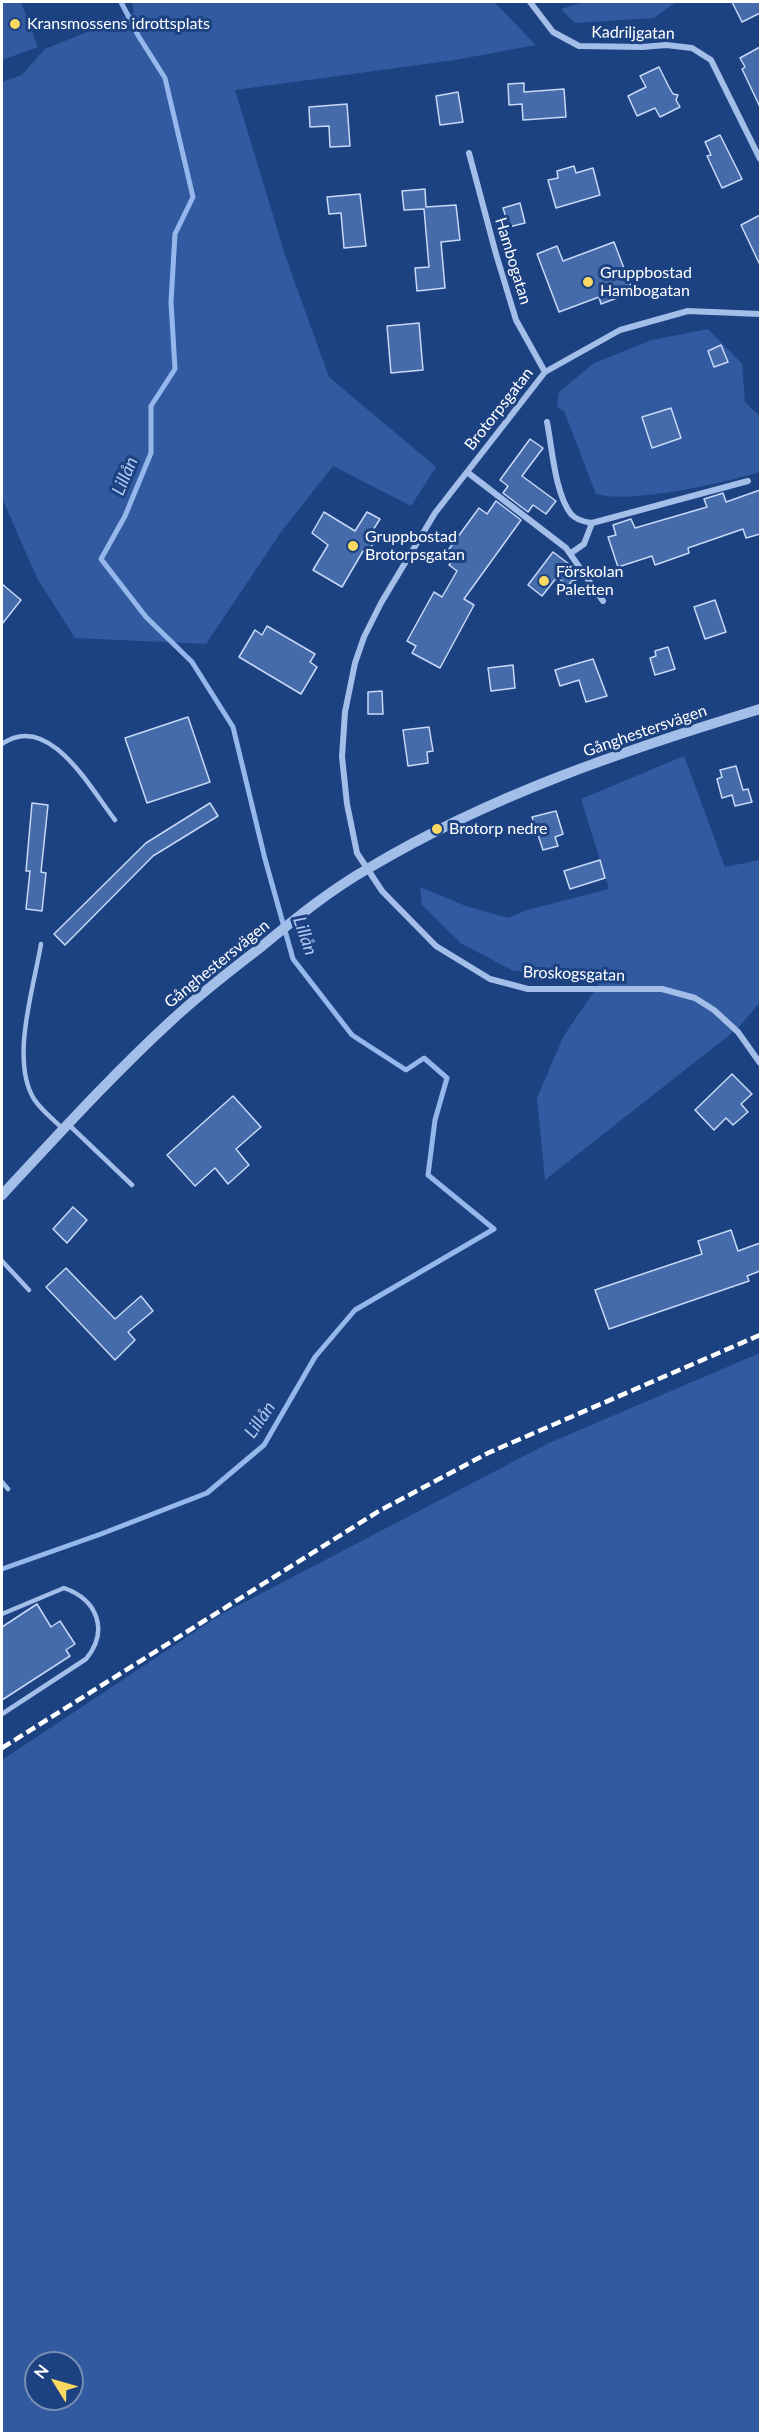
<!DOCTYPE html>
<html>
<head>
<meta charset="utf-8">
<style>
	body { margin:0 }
	#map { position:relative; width:762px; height:2435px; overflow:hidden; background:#1d4282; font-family:Lato,sans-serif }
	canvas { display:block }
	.frame { position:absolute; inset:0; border:3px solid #fff; pointer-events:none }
	.north { position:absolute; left:24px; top:2351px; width:60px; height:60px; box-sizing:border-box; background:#1d4282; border:2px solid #778eb4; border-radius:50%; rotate:307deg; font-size:16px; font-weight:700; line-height:24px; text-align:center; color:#fff }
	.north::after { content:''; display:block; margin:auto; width:21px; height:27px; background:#f9d962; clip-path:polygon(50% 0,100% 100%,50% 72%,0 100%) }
</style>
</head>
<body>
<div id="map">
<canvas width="762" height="2435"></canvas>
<div class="frame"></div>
<div class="north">N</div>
</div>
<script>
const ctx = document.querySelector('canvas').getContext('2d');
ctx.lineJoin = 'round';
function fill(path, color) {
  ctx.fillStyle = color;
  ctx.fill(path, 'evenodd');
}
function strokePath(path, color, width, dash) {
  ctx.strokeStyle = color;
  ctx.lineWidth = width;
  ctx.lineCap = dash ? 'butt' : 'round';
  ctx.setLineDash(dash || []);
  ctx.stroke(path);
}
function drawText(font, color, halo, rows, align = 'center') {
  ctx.font = font + ' Lato,sans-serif';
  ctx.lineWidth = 6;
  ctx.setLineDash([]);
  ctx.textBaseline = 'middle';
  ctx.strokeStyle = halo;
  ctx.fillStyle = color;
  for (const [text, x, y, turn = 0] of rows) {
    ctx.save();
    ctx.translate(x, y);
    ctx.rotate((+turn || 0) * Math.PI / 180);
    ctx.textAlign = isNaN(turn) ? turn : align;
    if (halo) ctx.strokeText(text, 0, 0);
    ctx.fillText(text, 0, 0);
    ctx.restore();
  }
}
const green = new Path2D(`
	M 2,2 L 21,2 L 38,47 L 2,60 Z
	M 132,2 L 494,2 L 536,45 L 455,60 L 235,90 L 286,258 L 329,377 L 436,467 L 411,506 L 333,466 L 281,532 L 206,644 L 75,638 L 37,578 L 2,498 L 2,82 L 22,75 L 45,49 L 134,13 Z
	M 584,2 L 676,2 L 654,18 L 575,23 L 561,9 Z
	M 708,329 L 742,364 L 745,402 L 760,416 L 760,472 C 721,483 634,504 596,494 L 564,411 L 557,407 L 559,392 L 594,363 L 652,340 Z
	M 684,756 L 725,867 L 760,860 L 760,1002 L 740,1026 L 723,1040 L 545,1180 L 537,1098 L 563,1037 L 606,974 L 514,971 L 462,944 L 422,905 L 420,887 L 466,906 L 508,918 L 527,910 L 609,889 L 581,799 Z
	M 760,1353 L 760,2433 L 2,2433 L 2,1760 L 220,1615 L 549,1443 ZM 36,2363 L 72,2363 L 72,2399 L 36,2399 Z`);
const stream = new Path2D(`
	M 2,1569 L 101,1534 L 207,1493 L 264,1445 L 315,1357 L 355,1310 L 494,1229 L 428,1175 L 435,1120 L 447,1078 L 424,1058 L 406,1070 L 352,1035 L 293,959 L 265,859 L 233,727 L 192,662 L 146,617 L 101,559 L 125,516 L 151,453 L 151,406 L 175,369 L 171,302 L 175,234 L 193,197 L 165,78 L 139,37 L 121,2`);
const building = new Path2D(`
	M 732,2 L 760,2 L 760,13 L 742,22 Z
	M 760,47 L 760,107 L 742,69 L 745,67 L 740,58 Z
	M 659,67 L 669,87 L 673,94 L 678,95 L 676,100 L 680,107 L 660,117 L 655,108 L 637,116 L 628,96 L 646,87 L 640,76 Z
	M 524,83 L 524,92 L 564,89 L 566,117 L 523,120 L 522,104 L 509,105 L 508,84 Z
	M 458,92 L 463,122 L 440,125 L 436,96 Z
	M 347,104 L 350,146 L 330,147 L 329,126 L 310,127 L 309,107 Z
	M 720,135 L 742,179 L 722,188 L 707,156 L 711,155 L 705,142 Z
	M 574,166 L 576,173 L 593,168 L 600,195 L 556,208 L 548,180 L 558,178 L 557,171 Z
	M 425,189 L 426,207 L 456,205 L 460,240 L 441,242 L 445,288 L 417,291 L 415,268 L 429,267 L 424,209 L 404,210 L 402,191 Z
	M 360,194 L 366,246 L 344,248 L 341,213 L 329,214 L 327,197 Z
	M 520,203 L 525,223 L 509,227 L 503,208 Z
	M 760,215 L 760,265 L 741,225 Z
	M 614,242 L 633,292 L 601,304 L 599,297 L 559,312 L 537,254 L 557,246 L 563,261 Z
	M 419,323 L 423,370 L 391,373 L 387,326 Z
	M 721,345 L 728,362 L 714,367 L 708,351 Z
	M 671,408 L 681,438 L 652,448 L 642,417 Z
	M 530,439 L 543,448 L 522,476 L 556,501 L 546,514 L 533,505 L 528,512 L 503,493 L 508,486 L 500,480 Z
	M 760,490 L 760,534 L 746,538 L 743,529 L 688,548 L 689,553 L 655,565 L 652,556 L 618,567 L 608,537 L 616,535 L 613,525 L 631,519 L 635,528 L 707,507 L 704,499 L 717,495 L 723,493 L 726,502 Z
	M 496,501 L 521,520 L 464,599 L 474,605 L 440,668 L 412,653 L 416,646 L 407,641 L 434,592 L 442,597 L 457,571 L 449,565 L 454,558 L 446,553 L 479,508 L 487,514 Z
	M 324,512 L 355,531 L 367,512 L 380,519 L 368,538 L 374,542 L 367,554 L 363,551 L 342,587 L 313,570 L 328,545 L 312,533 Z
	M 553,552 L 573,567 L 577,573 L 576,580 L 572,581 L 568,586 L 557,577 L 542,596 L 528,585 Z
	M 2,584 L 21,600 L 2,624 Z
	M 715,600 L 726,632 L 705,639 L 694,607 Z
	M 267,626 L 315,654 L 310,662 L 317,667 L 301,694 L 239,657 L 255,630 L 262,635 Z
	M 668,647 L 675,669 L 655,675 L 650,658 L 656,656 L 655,651 Z
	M 593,659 L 607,696 L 586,702 L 579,680 L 560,686 L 555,670 Z
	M 513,665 L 515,688 L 491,691 L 488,668 Z
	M 382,691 L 383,714 L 368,714 L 368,692 Z
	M 188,717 L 210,782 L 147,803 L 125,738 Z
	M 429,727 L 433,751 L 427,752 L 428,763 L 408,766 L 403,730 Z
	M 736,766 L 743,790 L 748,789 L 752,802 L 735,806 L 732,795 L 722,798 L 717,779 L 722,777 L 720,770 Z
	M 32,803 L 48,805 L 41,872 L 46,873 L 42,911 L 26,909 L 30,871 L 26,871 Z
	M 210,803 L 218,816 L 153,856 L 65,945 L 54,934 L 146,843 Z
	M 556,811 L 563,834 L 555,837 L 558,846 L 543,850 L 532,817 Z
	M 600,860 L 605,878 L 570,889 L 564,871 Z
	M 732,1074 L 752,1094 L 741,1104 L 748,1112 L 733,1125 L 726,1118 L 714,1130 L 695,1110 Z
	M 233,1096 L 261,1127 L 236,1149 L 249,1165 L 228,1184 L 215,1168 L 195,1186 L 167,1155 Z
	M 73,1207 L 87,1220 L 67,1243 L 53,1229 Z
	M 731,1230 L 738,1251 L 760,1243 L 760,1271 L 747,1276 L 749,1281 L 609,1329 L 595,1290 L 702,1254 L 698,1241 Z
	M 66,1268 L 115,1319 L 141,1296 L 153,1311 L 128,1332 L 135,1340 L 115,1360 L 46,1287 Z
	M 37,1604 L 51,1627 L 60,1621 L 75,1644 L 66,1650 L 70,1656 L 2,1700 L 2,1627 Z`);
const service = new Path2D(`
	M 2,744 C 49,711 90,788 115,820
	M 41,944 C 34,987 10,1060 34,1099 C 41,1110 54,1120 63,1129
	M 68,1124 L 132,1185
	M 2,1261 L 29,1290
	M 2,1482 L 8,1489
	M 2,1614 L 64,1588 C 98,1600 109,1631 86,1659 L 2,1714`);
const minor = new Path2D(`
	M 530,2 L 553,32 L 579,46 L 642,47 L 666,45 L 692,48 L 711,60 L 760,159
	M 469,153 L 496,254 L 516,320 L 545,372
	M 760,314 L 688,311 L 620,330 L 545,372 L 435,513 L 381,603 L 364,637 L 355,663 L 345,712 L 342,757 L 347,804 L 357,853 L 382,891 L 436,946 L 490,979 L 528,989 L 662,989 L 695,998 L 714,1010 L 738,1032 L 760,1063
	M 547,422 C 552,447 555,494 571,514 C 576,520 585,522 592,523
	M 467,472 L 566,548 L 603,601
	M 571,553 L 584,544 L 592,523 L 748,481`);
const tertiary = new Path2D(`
	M 2,1195 C 57,1136 112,1075 172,1020 C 200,994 231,970 261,947 C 295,919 330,890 369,868 C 491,795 625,750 760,709`);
const rail = new Path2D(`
	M 2,1748 L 379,1511 L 488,1453 L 760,1335`);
const markers = [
	[15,24,6,"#f9d962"],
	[588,282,6,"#f9d962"],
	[353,546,6,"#f9d962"],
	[544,581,6,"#f9d962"],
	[437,829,6,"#f9d962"]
];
const poiNames = [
	["Kransmossens idrottsplats",27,24],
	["Gruppbostad",600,273],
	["Hambogatan",600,291],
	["Gruppbostad",365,537],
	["Brotorpsgatan",365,555],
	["Förskolan",556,572],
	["Paletten",556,590],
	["Brotorp nedre",449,829]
];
const streetNames = [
	["Kadriljgatan",633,33,1],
	["Hambogatan",513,261,73],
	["Brotorpsgatan",499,409,-52],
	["Gånghestersvägen",645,731,-19],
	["Gånghestersvägen",217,964,-39],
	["Broskogsgatan",574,974,2]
];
const waterNames = [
	["Lillån",125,476,-67],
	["Lillån",305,936,71],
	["Lillån",260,1420,-56]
];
fill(green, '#315aa1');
strokePath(stream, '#96b7eb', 5);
fill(building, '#466bab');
strokePath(building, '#c7d9f7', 1.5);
strokePath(service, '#a3bee9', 4.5);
strokePath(minor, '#a3bee9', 6);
strokePath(tertiary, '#a3bee9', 10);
strokePath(rail, '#fff', 4.5, [10, 4.5]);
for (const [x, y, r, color] of markers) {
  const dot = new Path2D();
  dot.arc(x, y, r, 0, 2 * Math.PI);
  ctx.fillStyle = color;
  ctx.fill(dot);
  strokePath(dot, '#1d4282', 2);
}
drawText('16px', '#fff', '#1d4282', poiNames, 'left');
drawText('16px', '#fff', '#1d4282', streetNames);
drawText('italic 18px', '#afc8f1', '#1d4282', waterNames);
</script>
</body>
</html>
